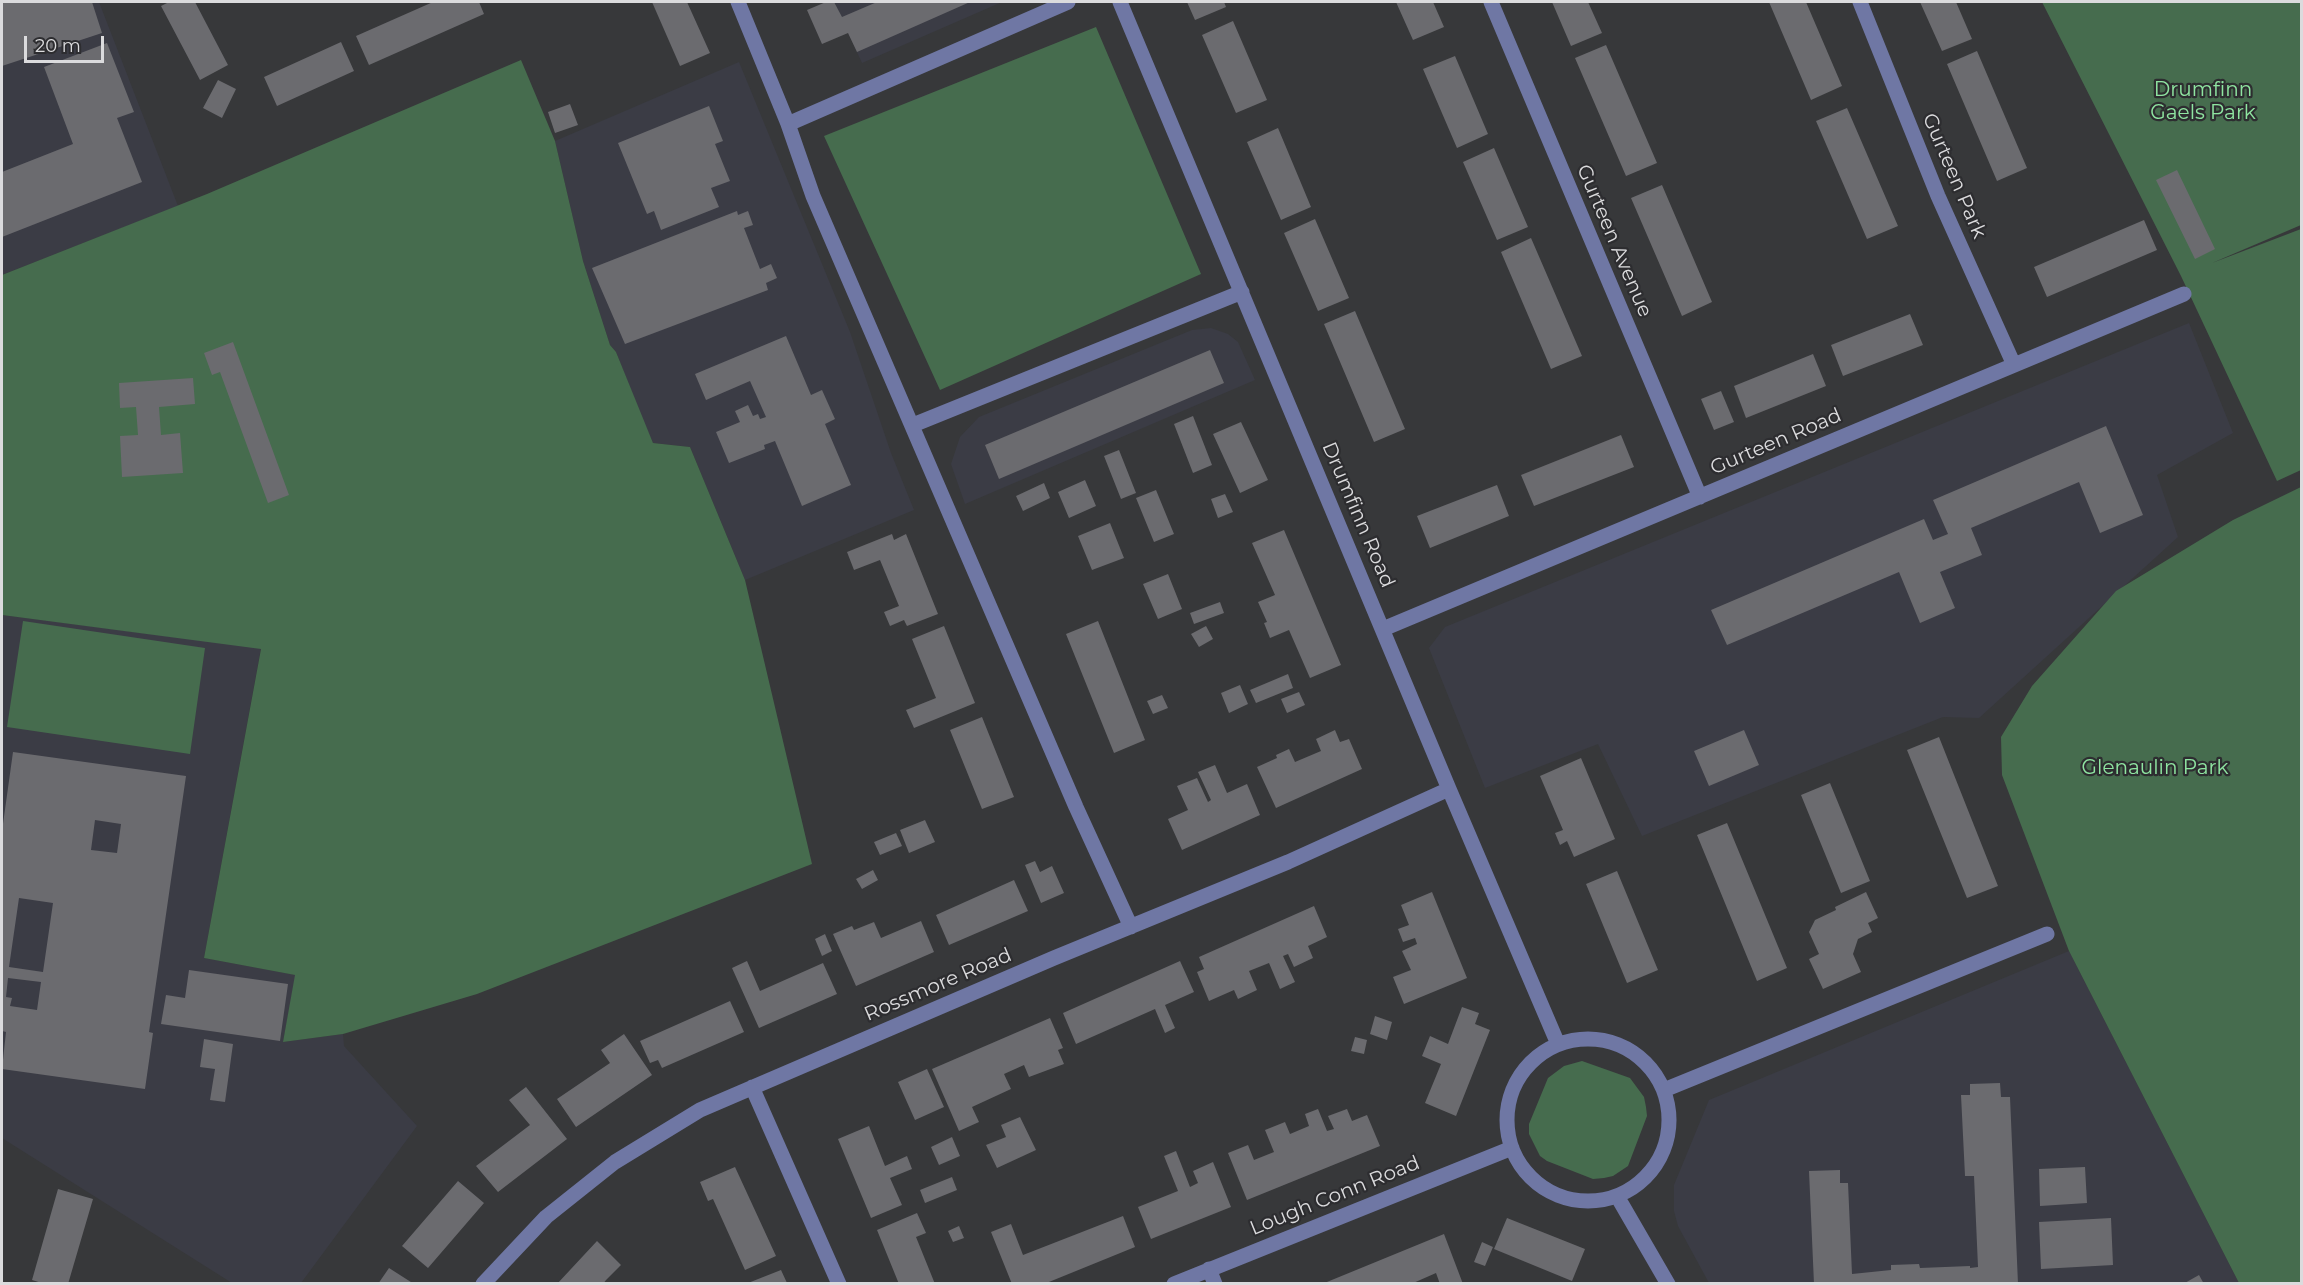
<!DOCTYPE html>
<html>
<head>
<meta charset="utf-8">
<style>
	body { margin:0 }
	#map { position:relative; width:2303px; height:1285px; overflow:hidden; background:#37383a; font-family:Montserrat,sans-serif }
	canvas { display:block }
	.frame { position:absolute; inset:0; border:3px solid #dbdbdd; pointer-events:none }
	.scale { position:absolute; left:24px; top:36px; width:80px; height:27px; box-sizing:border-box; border:3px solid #dbdbdd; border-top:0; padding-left:8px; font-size:18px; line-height:21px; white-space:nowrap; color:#dbdbdd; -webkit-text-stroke:4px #2d2d30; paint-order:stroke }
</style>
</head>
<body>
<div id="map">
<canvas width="2303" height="1285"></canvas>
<div class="frame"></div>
<div class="scale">20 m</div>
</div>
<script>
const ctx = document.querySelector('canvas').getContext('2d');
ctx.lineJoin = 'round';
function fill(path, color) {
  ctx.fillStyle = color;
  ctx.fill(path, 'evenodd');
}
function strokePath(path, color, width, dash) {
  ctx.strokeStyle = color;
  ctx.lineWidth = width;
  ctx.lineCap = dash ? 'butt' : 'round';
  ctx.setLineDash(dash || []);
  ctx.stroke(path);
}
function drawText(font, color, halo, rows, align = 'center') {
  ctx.font = font + ' Montserrat,sans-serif';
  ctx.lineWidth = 4.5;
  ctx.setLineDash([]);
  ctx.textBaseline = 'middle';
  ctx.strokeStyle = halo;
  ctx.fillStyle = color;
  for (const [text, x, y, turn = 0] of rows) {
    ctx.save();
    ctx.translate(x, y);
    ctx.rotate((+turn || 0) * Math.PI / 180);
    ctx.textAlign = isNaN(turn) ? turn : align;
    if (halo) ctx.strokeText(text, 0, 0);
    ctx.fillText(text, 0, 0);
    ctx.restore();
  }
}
const built = new Path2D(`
	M 2,2 L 99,2 L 178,206 L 2,275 Z
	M 834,2 L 1002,2 L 862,63 Z
	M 739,62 L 850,332 L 891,453 L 914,510 L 745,580 L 690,447 L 653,443 L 643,421 L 616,352 L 610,345 L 583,261 L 555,141 Z
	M 2189,323 L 2233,433 L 2157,475 L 2178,537 L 1979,718 L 1943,717 L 1642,836 L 1598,744 L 1485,788 L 1429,648 L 1445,627 Z
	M 1211,328 L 1228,334 L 1238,342 L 1255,380 L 965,504 L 951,464 L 960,437 L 979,417 L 1192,330 Z
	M 2,615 L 261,648 L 204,958 L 296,975 L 283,1042 L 343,1034 L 344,1046 L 417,1126 L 301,1283 L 232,1283 L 2,1138 Z
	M 2069,951 L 2239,1283 L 1709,1283 L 1678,1226 L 1674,1211 L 1674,1185 L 1709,1100 Z`);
const green = new Path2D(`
	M 2042,2 L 2301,2 L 2301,225 L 2212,263 L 2301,229 L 2301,470 L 2277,481 L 2181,276 Z
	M 1096,27 L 1201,274 L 940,390 L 824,136 Z
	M 521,60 L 555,141 L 583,261 L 610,345 L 616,352 L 653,443 L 690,447 L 745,580 L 812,864 L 477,994 L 343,1034 L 283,1042 L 295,975 L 204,958 L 261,649 L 2,615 L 2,275 L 207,194 Z
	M 2301,487 L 2301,1283 L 2239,1283 L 2069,951 L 2002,775 L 2001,737 L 2032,686 L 2116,591 L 2233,520 Z
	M 23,621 L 205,648 L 190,754 L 7,727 Z
	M 1582,1061 L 1630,1078 L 1644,1097 L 1646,1107 L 1647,1116 L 1628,1166 L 1613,1176 L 1604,1178 L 1593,1179 L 1547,1161 L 1540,1156 L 1529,1134 L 1529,1124 L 1548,1078 L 1564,1066 Z`);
const building = new Path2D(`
	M 2,2 L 92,2 L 102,33 L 2,66 Z
	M 169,2 L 195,2 L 228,65 L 200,80 L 161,6 Z
	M 433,2 L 479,2 L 484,14 L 369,65 L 356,36 Z
	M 652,2 L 687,2 L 710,53 L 680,66 Z
	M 826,2 L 834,2 L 842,17 L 877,2 L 970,2 L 857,52 L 848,33 L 822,44 L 807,10 Z
	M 1187,2 L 1224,2 L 1226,7 L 1195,20 Z
	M 1396,2 L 1433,2 L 1444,27 L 1413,40 Z
	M 1552,2 L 1588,2 L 1602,33 L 1571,46 Z
	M 1769,2 L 1806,2 L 1842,86 L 1811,100 Z
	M 1920,2 L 1956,2 L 1972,39 L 1942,51 Z
	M 1233,21 L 1267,100 L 1236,113 L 1202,35 Z
	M 341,42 L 354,71 L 277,106 L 264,77 Z
	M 107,43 L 134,112 L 117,118 L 142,182 L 2,237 L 2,172 L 73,144 L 44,67 Z
	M 1606,45 L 1657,163 L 1626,176 L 1575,58 Z
	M 1977,51 L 2027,168 L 1997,181 L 1947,64 Z
	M 1455,56 L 1488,134 L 1457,148 L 1423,69 Z
	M 218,80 L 236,89 L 222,118 L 203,108 Z
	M 570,104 L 578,125 L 555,133 L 548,112 Z
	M 709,106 L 723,141 L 715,144 L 730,181 L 711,188 L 719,207 L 661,230 L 654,211 L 647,214 L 618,143 Z
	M 1847,108 L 1898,226 L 1867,239 L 1816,121 Z
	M 1278,128 L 1311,207 L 1281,220 L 1247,142 Z
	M 1494,148 L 1528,227 L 1497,240 L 1463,162 Z
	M 2177,170 L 2215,249 L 2195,259 L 2156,180 Z
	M 1662,185 L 1712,302 L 1682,316 L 1631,198 Z
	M 737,211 L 738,215 L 748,211 L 753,225 L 744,228 L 760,269 L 771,264 L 777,278 L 766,283 L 768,290 L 625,344 L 592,268 Z
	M 1315,219 L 1349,298 L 1318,311 L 1284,233 Z
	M 2144,220 L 2157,250 L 2047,297 L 2034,267 Z
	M 1531,238 L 1582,356 L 1551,369 L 1501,252 Z
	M 1355,311 L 1405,429 L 1374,442 L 1324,324 Z
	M 1910,314 L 1923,345 L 1843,376 L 1831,345 Z
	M 786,336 L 811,395 L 822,390 L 835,419 L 825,424 L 851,485 L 802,506 L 775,441 L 764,445 L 765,449 L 729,463 L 716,432 L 740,422 L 735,411 L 748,405 L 753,416 L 758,414 L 760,419 L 766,417 L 750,381 L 706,400 L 695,374 Z
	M 233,342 L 289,495 L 268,503 L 220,372 L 212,375 L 204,353 Z
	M 1210,350 L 1224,383 L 999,479 L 985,445 Z
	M 1813,354 L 1826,386 L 1746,418 L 1734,386 Z
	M 193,378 L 195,404 L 159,407 L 161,435 L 180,433 L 183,473 L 122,477 L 120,436 L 138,435 L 136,407 L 120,408 L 119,383 Z
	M 1721,391 L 1734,422 L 1714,430 L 1701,399 Z
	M 1193,416 L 1212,465 L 1193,473 L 1174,424 Z
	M 1241,422 L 1268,480 L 1240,493 L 1213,434 Z
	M 2106,426 L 2143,515 L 2100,533 L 2079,482 L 1971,528 L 1982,555 L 1940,572 L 1955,608 L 1920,623 L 1899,572 L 1727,645 L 1711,610 L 1924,519 L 1933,540 L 1948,534 L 1933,500 Z
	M 1621,435 L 1634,467 L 1534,506 L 1521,475 Z
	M 1119,450 L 1136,493 L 1121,499 L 1104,456 Z
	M 1085,480 L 1096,506 L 1069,518 L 1058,492 Z
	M 1044,483 L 1050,498 L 1023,511 L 1016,496 Z
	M 1497,485 L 1509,516 L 1430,548 L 1417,516 Z
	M 1156,490 L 1174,534 L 1154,542 L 1136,498 Z
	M 1225,494 L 1233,512 L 1218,518 L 1211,499 Z
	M 1110,523 L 1124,558 L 1092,570 L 1078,536 Z
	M 1284,530 L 1341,665 L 1310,678 L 1289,630 L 1270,638 L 1264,623 L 1267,622 L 1258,602 L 1275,595 L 1252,543 Z
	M 892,534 L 894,540 L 906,534 L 938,614 L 907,626 L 904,620 L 890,626 L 884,612 L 899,606 L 880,560 L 854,570 L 847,552 Z
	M 1168,574 L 1182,609 L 1158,619 L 1143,584 Z
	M 1220,602 L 1224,613 L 1194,624 L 1190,613 Z
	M 1098,621 L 1145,740 L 1114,753 L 1066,634 Z
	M 944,626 L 975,703 L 914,728 L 906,710 L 936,698 L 912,639 Z
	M 1206,626 L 1213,639 L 1199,647 L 1191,634 Z
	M 1288,674 L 1293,688 L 1256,703 L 1250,690 Z
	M 1240,685 L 1248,704 L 1229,713 L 1221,693 Z
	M 1299,692 L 1305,705 L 1287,713 L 1281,699 Z
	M 1162,695 L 1168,708 L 1153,714 L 1147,701 Z
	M 982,717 L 1014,797 L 982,809 L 950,730 Z
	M 1335,730 L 1340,742 L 1349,739 L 1362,769 L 1276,808 L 1257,767 L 1277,758 L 1276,755 L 1289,749 L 1295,762 L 1321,751 L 1316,739 Z
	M 1744,730 L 1759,765 L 1709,786 L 1694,751 Z
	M 1939,737 L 1998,886 L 1967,898 L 1907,750 Z
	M 13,752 L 186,776 L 149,1032 L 153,1033 L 145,1089 L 2,1069 L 6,1032 L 2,1031 L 2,831 ZM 95,820 L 121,824 L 117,853 L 91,850 ZM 19,898 L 53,903 L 43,972 L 9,967 ZM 8,978 L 41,982 L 37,1010 L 10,1006 L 12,998 L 6,997 Z
	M 1581,758 L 1615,839 L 1574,857 L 1567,841 L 1560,845 L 1555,833 L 1563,830 L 1540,776 Z
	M 1215,765 L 1227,793 L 1247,784 L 1260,815 L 1182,850 L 1168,819 L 1188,810 L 1177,786 L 1197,778 L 1208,802 L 1211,800 L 1198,772 Z
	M 1830,783 L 1870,881 L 1841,893 L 1801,795 Z
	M 925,820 L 935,842 L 909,853 L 900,830 Z
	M 1727,823 L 1787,968 L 1757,981 L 1697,835 Z
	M 896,833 L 902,846 L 880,855 L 874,842 Z
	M 1035,861 L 1040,872 L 1052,866 L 1064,893 L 1041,903 L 1025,865 Z
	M 873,870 L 878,880 L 862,889 L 856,879 Z
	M 1617,871 L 1658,970 L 1627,983 L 1586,884 Z
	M 1014,880 L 1028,911 L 949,945 L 936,915 Z
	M 1432,892 L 1467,978 L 1404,1004 L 1393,977 L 1411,970 L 1402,951 L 1417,944 L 1415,938 L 1403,942 L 1398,929 L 1409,925 L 1401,905 Z
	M 1866,892 L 1878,918 L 1868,923 L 1872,932 L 1858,939 L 1853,954 L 1861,972 L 1823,989 L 1809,959 L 1819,954 L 1809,932 L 1815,920 L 1836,910 L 1835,907 Z
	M 1314,906 L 1327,937 L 1308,946 L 1313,958 L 1294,967 L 1288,954 L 1283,956 L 1295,982 L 1280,989 L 1269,963 L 1249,971 L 1257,990 L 1238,999 L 1234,990 L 1209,1001 L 1197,972 L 1204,969 L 1199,957 Z
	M 921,921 L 934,952 L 856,986 L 833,934 L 852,926 L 854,930 L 874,922 L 881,938 Z
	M 825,934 L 832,951 L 822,956 L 815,939 Z
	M 747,961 L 760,991 L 823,963 L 837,994 L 759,1028 L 732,968 Z
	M 1180,961 L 1194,992 L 1165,1005 L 1175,1028 L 1165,1033 L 1155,1009 L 1076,1044 L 1063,1013 Z
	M 189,970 L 288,984 L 280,1041 L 161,1024 L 166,995 L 185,998 Z
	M 730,1001 L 744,1032 L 662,1068 L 658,1060 L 650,1063 L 640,1041 Z
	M 1462,1007 L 1479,1013 L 1475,1024 L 1490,1030 L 1456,1116 L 1425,1103 L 1441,1064 L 1422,1056 L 1430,1036 L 1448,1044 Z
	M 1375,1016 L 1392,1022 L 1387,1040 L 1370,1034 Z
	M 1050,1018 L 1063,1048 L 1058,1050 L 1064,1064 L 1029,1077 L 1024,1065 L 1004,1074 L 1011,1089 L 972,1107 L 979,1122 L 959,1131 L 932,1069 Z
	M 624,1034 L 652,1075 L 576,1127 L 557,1099 L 610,1063 L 601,1050 Z
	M 1355,1037 L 1367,1040 L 1364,1054 L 1351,1051 Z
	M 204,1039 L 233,1044 L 225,1102 L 210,1100 L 215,1069 L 200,1067 Z
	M 927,1069 L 944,1107 L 915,1120 L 898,1082 Z
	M 2000,1083 L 2001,1097 L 2010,1097 L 2018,1284 L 1814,1284 L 1809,1171 L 1840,1170 L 1840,1183 L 1848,1183 L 1852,1274 L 1891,1270 L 1891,1265 L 1919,1264 L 1920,1268 L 1970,1266 L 1970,1268 L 1978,1267 L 1974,1176 L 1965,1176 L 1961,1095 L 1970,1095 L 1970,1084 Z
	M 526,1087 L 567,1139 L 498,1192 L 476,1166 L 530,1125 L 509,1100 Z
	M 1318,1109 L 1327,1131 L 1334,1129 L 1328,1116 L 1347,1109 L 1352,1121 L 1367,1115 L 1380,1146 L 1247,1200 L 1228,1153 L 1248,1145 L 1254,1160 L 1274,1152 L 1265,1130 L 1285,1122 L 1290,1134 L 1309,1126 L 1305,1114 Z
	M 1020,1117 L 1036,1150 L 997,1168 L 986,1145 L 1006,1137 L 1001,1125 Z
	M 869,1126 L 885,1166 L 907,1156 L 912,1169 L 890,1178 L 902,1205 L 871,1218 L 838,1139 Z
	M 952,1137 L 960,1156 L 939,1165 L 931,1147 Z
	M 1176,1151 L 1190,1187 L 1198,1183 L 1193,1171 L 1213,1162 L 1231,1207 L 1151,1239 L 1138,1207 L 1178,1191 L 1164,1156 Z
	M 735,1167 L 776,1256 L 745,1270 L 713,1199 L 708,1201 L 700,1182 Z
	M 2085,1167 L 2087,1203 L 2040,1206 L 2039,1169 Z
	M 952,1177 L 957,1190 L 925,1203 L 920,1190 Z
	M 458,1181 L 484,1203 L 428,1268 L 402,1246 Z
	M 58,1189 L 93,1199 L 68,1284 L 45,1284 L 32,1280 Z
	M 917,1213 L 926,1233 L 916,1237 L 935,1284 L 899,1284 L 877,1230 Z
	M 1123,1216 L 1135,1247 L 1044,1284 L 1012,1284 L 991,1232 L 1011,1224 L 1023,1255 Z
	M 1507,1218 L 1585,1249 L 1572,1281 L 1494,1249 Z
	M 2111,1218 L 2113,1265 L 2041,1269 L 2039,1222 Z
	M 959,1226 L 964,1238 L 953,1242 L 948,1231 Z
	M 1444,1234 L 1463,1284 L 1440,1284 L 1436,1273 L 1411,1284 L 1322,1284 Z
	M 597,1241 L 621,1265 L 606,1280 L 603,1284 L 557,1284 Z
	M 1482,1242 L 1493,1247 L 1485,1266 L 1474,1262 Z
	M 389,1268 L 414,1284 L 378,1284 Z
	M 781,1270 L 787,1283 L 748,1283 Z
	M 2199,1275 L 2204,1284 L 2183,1284 Z`);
const minor = new Path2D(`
	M 738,2 L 788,124
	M 1068,2 L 788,124 L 813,196 L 1076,807 L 1131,927
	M 1120,2 L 1449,789 L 1558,1044
	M 1491,2 L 1700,497
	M 1860,2 L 1938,196 L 2014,365
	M 913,425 L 1242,292
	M 1383,629 L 2184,294
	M1507 1120a81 81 0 1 1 162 0a81 81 0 1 1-162 0Z
	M 752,1087 L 839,1284
	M 1664,1090 L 2047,934
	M 1617,1196 L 1668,1284
	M 1209,1269 L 1215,1284
	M 483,1284 L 546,1217 L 615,1162 L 700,1110 L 1054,958 L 1288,862 L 1449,789
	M 1174,1284 L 1512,1148`);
const parkNames = [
	["Drumfinn",2203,90],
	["Gaels Park",2203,113],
	["Glenaulin Park",2155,768]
];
const streetNames = [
	["Gurteen Park",1954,176,67],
	["Gurteen Avenue",1614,241,67],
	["Gurteen Road",1776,442,-23],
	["Drumfinn Road",1358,515,67],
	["Rossmore Road",938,985,-23],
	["Lough Conn Road",1335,1196,-22]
];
fill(built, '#3b3c45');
fill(green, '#466c4e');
fill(building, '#6b6b6f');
strokePath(minor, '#6f77a4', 15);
drawText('20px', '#8fe5a1', '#2d2d30', parkNames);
drawText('20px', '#dbdbdd', '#2d2d30', streetNames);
</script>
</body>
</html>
